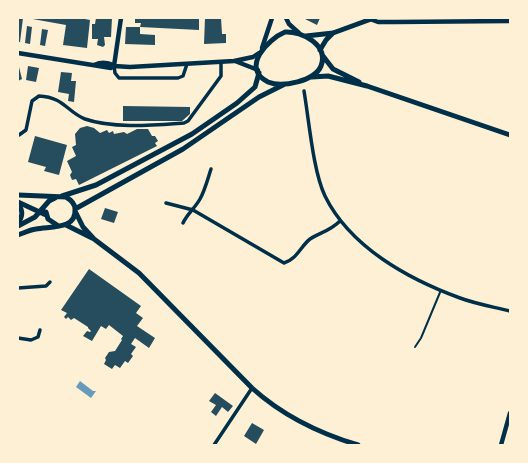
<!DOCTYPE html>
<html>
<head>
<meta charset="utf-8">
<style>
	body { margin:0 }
	#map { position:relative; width:528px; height:463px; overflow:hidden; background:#fdf0d5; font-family:Jost,sans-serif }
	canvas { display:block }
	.frame { position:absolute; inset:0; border:19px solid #fdf0d5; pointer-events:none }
</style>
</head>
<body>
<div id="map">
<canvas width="528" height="463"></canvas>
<div class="frame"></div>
</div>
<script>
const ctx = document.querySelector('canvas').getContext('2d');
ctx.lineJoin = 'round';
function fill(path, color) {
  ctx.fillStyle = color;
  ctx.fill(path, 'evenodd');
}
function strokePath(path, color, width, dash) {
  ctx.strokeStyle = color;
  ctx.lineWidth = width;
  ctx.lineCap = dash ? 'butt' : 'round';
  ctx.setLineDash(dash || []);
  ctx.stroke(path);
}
const water = new Path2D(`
	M 80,381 L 93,391 L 96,391 L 91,398 L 76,387 Z`);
const building = new Path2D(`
	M 18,18 L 23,18 L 20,42 L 18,42 Z
	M 27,18 L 80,18 L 90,20 L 87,48 L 63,45 L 66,25 Z
	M 96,18 L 112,18 L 111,37 L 104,37 L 105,45 L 103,47 L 97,45 L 98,39 L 92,39 L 92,24 L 95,24 Z
	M 135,18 L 199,18 L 199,30 L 140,27 L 141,23 L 135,23 Z
	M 205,18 L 221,18 L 222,34 L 226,34 L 226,43 L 204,44 Z
	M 303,18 L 320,18 L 317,25 Z
	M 27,26 L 32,27 L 30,44 L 25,43 Z
	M 126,27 L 140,27 L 140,34 L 155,35 L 155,45 L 125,44 Z
	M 42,29 L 48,30 L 45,46 L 40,45 Z
	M 18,63 L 22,79 L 18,81 Z
	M 28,66 L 39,68 L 36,82 L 26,80 Z
	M 61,72 L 72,73 L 71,81 L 76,81 L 74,102 L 68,101 L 69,94 L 58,92 Z
	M 123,106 L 190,107 L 190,114 L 182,121 L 123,121 Z
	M 87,126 L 94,128 L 100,133 L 107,130 L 109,133 L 113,131 L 114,134 L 124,132 L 127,134 L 137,129 L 148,129 L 152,136 L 155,136 L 158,141 L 155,143 L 157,146 L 79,185 L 76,179 L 72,180 L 70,175 L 72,172 L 67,161 L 76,156 L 72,147 L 76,145 L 75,134 L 80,128 Z
	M 35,136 L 67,145 L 59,175 L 44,171 L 46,167 L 28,162 Z
	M 105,208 L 118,212 L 114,223 L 101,219 Z
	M 89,269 L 141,306 L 136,313 L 143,318 L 137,326 L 155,338 L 149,348 L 135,338 L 131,344 L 136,347 L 131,354 L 133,356 L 128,363 L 125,361 L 120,368 L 115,365 L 112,369 L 104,364 L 106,360 L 105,358 L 109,352 L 115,351 L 122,340 L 121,339 L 123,336 L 109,325 L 106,329 L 101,326 L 92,341 L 83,336 L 87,331 L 90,332 L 91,331 L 88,328 L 88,327 L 74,318 L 71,320 L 68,317 L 66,319 L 64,317 L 67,313 L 61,310 Z
	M 215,393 L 233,406 L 228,412 L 222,407 L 216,416 L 211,412 L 216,405 L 209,401 Z
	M 252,423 L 264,430 L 256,444 L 244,436 Z`);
const service = new Path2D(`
	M 415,347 L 421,338 L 441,290`);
const minor = new Path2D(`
	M 114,66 L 115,73 L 119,78 L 178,78 L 183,76 L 187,64
	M 304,91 C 309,120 313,171 325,196 C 350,247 408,279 460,298 C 476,304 494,307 510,311
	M 19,135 L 26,130 L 32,101 L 39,96 C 64,97 67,112 85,119 C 113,129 155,125 184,123 L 188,121 L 221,76 L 221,62
	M 166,203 L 193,210 L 284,263 C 296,260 301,246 310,239 C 321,232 330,231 340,221
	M 183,223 C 187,214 195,208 200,199 C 205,190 208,178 211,169
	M 18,288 L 46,286 L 50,282
	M 18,338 L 31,340 L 38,337 L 40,330
	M 214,445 L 252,388`);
const tertiary = new Path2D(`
	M 286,18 L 289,24 L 299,33
	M 370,19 L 378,22 L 395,22 L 510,21
	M 262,48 L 272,18
	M 18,53 L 111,68 L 114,66 L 130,67 L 234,61 L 253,57 L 259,53
	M 235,61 L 258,70
	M 94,65 C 101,62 109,62 114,66
	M 114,66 L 121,18
	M 501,445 L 510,413`);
const secondary = new Path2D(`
	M 285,32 C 302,31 329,45 321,66 C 315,81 282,88 268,82 C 240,68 268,39 285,32 Z
	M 306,36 L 333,33 L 374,18
	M 320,50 L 326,40 L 333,33
	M 323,56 L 333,69 L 359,82
	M 312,77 L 328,76 L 367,86 L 510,135
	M 18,195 L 66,197 C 71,200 75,204 75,209 C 77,230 49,226 36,229 C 29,230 24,233 18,235
	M 62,196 L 96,185 L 192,134 L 237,103 L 255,87 L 259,73
	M 18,202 L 46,215
	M 18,204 C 23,210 23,217 18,222
	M 75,209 L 183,149 L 259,97 L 285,84
	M 75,211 L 83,227 L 94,239 L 139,273 L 252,388 C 283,416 318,433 358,445
	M 46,212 L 48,219 L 57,225
	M 66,225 L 92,238
	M 18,226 L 35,217 L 49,201 L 55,198`);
fill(water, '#669bbc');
fill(building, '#264d5e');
strokePath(service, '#003049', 2);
strokePath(minor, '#003049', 3.5);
strokePath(tertiary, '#003049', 4.5);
strokePath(secondary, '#003049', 5);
</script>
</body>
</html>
